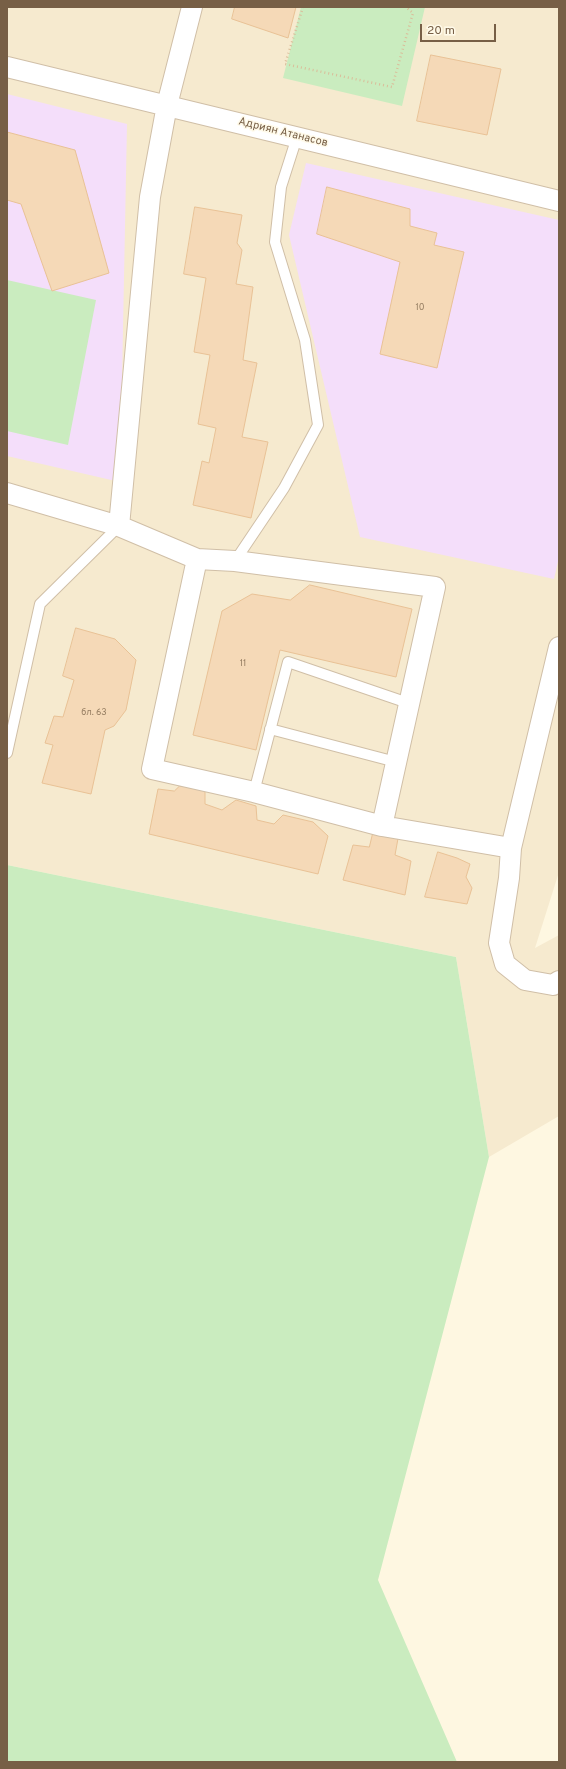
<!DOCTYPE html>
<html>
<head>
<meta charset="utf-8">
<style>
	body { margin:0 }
	#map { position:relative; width:566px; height:1769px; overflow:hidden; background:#fef7e1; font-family:Overpass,sans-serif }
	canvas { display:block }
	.frame { position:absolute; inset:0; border:8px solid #775f46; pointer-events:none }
	.scale { position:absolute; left:420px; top:24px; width:76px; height:18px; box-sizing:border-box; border:2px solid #775f46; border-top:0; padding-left:5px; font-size:12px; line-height:14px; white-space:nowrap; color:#775f46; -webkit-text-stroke:3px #fffae9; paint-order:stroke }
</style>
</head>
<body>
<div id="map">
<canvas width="566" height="1769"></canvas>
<div class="frame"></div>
<div class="scale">20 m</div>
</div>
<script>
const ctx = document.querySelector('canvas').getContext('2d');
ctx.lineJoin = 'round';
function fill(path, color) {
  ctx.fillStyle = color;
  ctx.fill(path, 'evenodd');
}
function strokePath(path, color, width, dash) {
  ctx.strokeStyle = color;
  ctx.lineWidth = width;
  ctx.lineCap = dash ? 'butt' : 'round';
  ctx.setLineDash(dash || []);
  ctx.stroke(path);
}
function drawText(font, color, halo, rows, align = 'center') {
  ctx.font = font + ' Overpass,sans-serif';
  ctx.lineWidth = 3;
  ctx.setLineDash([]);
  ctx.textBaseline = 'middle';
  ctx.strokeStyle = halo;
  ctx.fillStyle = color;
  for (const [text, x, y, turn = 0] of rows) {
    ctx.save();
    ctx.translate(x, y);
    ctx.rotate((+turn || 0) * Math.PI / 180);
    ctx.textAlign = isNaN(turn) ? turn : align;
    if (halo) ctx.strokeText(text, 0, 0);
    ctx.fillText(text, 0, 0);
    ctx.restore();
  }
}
const residential = new Path2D(`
	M 7,7 L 559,7 L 559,872 L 535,948 L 559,935 L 559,1116 L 489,1157 L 456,957 L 7,865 Z`);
const education = new Path2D(`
	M 7,94 L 127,124 L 120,482 L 7,456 Z
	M 306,163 L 559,220 L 559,557 L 554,579 L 360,537 L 289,235 Z`);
const green = new Path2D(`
	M 301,7 L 425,7 L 402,106 L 283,78 Z
	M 7,280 L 96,300 L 68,445 L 7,431 Z
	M 7,865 L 456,957 L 489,1157 L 378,1580 L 457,1762 L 7,1762 Z`);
const building = new Path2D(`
	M 235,7 L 296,7 L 288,38 L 232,19 Z
	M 431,55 L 501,69 L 487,135 L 417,121 Z
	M 7,132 L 75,150 L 109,273 L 52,291 L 21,204 L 7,200 Z
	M 327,187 L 410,209 L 410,226 L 437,233 L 434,245 L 464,252 L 437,368 L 380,354 L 400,262 L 317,234 Z
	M 195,207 L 242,215 L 237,243 L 242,250 L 236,284 L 253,287 L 243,360 L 257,363 L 242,437 L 268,442 L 251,518 L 193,505 L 202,461 L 209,463 L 216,428 L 198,424 L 210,355 L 194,352 L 206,278 L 184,274 Z
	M 310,585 L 412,609 L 396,677 L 280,650 L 256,750 L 193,735 L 222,611 L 252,594 L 290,600 Z
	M 76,628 L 115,639 L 136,660 L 126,710 L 114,726 L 105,730 L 91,794 L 42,783 L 53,745 L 45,743 L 54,716 L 63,717 L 74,680 L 63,676 Z
	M 180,786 L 205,788 L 205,804 L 222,810 L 236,800 L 256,806 L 257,820 L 274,824 L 283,815 L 313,822 L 328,836 L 318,874 L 149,834 L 158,789 L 174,791 Z
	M 375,825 L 399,833 L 395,855 L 411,861 L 405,895 L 343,880 L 353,845 L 369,847 Z
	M 438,852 L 457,858 L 470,864 L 466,877 L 472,888 L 467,904 L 425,897 Z`);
const path = new Path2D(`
	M 303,7 L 285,64 L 392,87 L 413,13 L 406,7`);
const service = new Path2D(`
	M 235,561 L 284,488 L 318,425 L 305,340 L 275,242 L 281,187 L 297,137
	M 270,729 L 396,762
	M 7,753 L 40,604 L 119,526
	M 254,792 L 288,662 L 408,703`);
const minor = new Path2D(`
	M 7,67 L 559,201
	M 7,493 L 119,526 L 197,559 L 152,769 L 254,792 L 382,826 L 511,848
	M 119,526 L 150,197 L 167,105 L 192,7
	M 197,559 L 235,561 L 435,587 L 382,826
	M 559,647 L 511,848 L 509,878 L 499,943 L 505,964 L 525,980 L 553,985 L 559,981`);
const numberNames = [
	["10",420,308],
	["11",243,664],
	["бл. 63",94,713]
];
const streetNames = [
	["Адриян Атанасов",283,133,14]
];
fill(residential, '#f6eacf');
fill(education, '#f4defa');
fill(green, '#caecbf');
fill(building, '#f5d9b7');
strokePath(building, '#e9c296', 1);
strokePath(service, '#d0bfa7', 12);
strokePath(minor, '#d0bfa7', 22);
strokePath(path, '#dabd9a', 2.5, [1, 3]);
strokePath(service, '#fff', 10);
strokePath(minor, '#fff', 20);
drawText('9px', '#967e62', null, numberNames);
drawText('11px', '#775f46', '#fffae9', streetNames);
</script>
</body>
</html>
